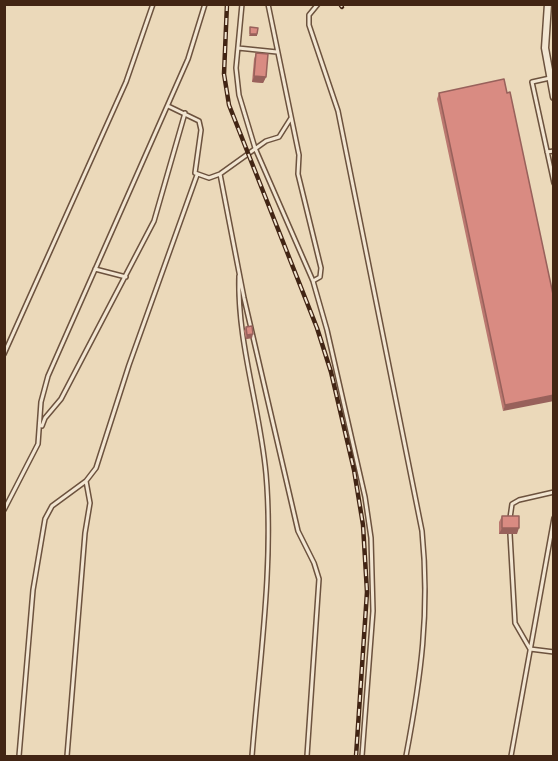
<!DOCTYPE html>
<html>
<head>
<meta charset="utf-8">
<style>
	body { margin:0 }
	#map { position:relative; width:558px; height:761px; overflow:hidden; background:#ebd9ba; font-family:"Libre Bodoni",serif }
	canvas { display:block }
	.frame { position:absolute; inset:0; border:6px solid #422514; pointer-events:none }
</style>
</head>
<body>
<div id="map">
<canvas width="558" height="761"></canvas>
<div class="frame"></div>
</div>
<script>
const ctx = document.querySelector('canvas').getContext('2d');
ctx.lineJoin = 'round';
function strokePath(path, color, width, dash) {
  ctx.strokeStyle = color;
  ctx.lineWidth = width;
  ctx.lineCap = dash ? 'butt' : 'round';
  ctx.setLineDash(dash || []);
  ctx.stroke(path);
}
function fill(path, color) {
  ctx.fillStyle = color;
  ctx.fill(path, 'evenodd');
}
const lane = new Path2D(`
	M 242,4 L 236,68 L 239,95 L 255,148 L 313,281 L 327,330 L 365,497 L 371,538 L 373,611 L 362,756
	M 268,4 L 299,155 L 298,174 L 321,268 L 320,277 L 313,281
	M 318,4 L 309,15 L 309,25 L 338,111 L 422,531 C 430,612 421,677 406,756
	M 238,48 L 277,52
	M 550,78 L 532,82 L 554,183
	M 168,106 L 199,121 L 201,130 L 195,173 L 209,178 L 220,174 L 266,141 L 279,137 L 291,118
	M 547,152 L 554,151
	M 220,174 L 244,298 L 298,531 L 314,563 L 319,579 L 307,756
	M 95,269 L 126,277
	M 239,276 C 237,343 260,407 266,474 C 274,566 259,665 252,756
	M 4,354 L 126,82 L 153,4
	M 42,426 L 45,418 L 61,399 L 154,221 L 185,113
	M 4,510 L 38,444 L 41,402 L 48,376 L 188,59 L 205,4
	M 510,518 L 512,504 L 519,500 L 554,492
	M 510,534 L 515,623 L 530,649 L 554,652
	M 19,756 L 33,590 L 45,519 L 52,506 L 86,481 L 96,468 L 129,365 L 197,175
	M 67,756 L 85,533 L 90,503 L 86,481
	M 511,756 L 554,518`);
const street = new Path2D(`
	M 548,4 L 545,48 L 554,97`);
const rail = new Path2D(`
	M 227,4 L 224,74 L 229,105 L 317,328 L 331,372 L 354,470 L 363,525 L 367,592 L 356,756
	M 340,4 L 342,7`);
const wall = new Path2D(`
	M 256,53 L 266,77 L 263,83 L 252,82 L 254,59 Z
	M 439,93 L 554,299 L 503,411 L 437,99 Z
	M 246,327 L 252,338 L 246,339 L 244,331 Z
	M 502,516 L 517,534 L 499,534 L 499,522 Z`);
const shadedWall = new Path2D(`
	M 417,4 L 431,4 L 430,6 Z
	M 250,34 L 257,34 L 257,36 L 249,36 Z
	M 254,76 L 266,77 L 263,83 L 252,82 Z
	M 253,334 L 252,338 L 246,339 L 247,335 Z
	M 554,395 L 554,401 L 503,411 L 505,405 Z
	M 502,528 L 519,528 L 517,534 L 499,534 Z`);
const building = new Path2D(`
	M 250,27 L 258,28 L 257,34 L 250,34 Z
	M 256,53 L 268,54 L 266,77 L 254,76 Z
	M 504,79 L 507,93 L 510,92 L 554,299 L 554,395 L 505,405 L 439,93 Z
	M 252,326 L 253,334 L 247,335 L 246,327 Z
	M 502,516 L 519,516 L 519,528 L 502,528 Z`);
strokePath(lane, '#6c523e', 6);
strokePath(street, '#6c523e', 9);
strokePath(lane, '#f2e6d2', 3);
strokePath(street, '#f2e6d2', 6);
strokePath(rail, '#422514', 4.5);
strokePath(rail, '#f2e6d2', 2, [7]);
fill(wall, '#bb7870');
fill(shadedWall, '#98615b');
fill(building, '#d98b82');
strokePath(building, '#98615b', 1.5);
</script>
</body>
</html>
